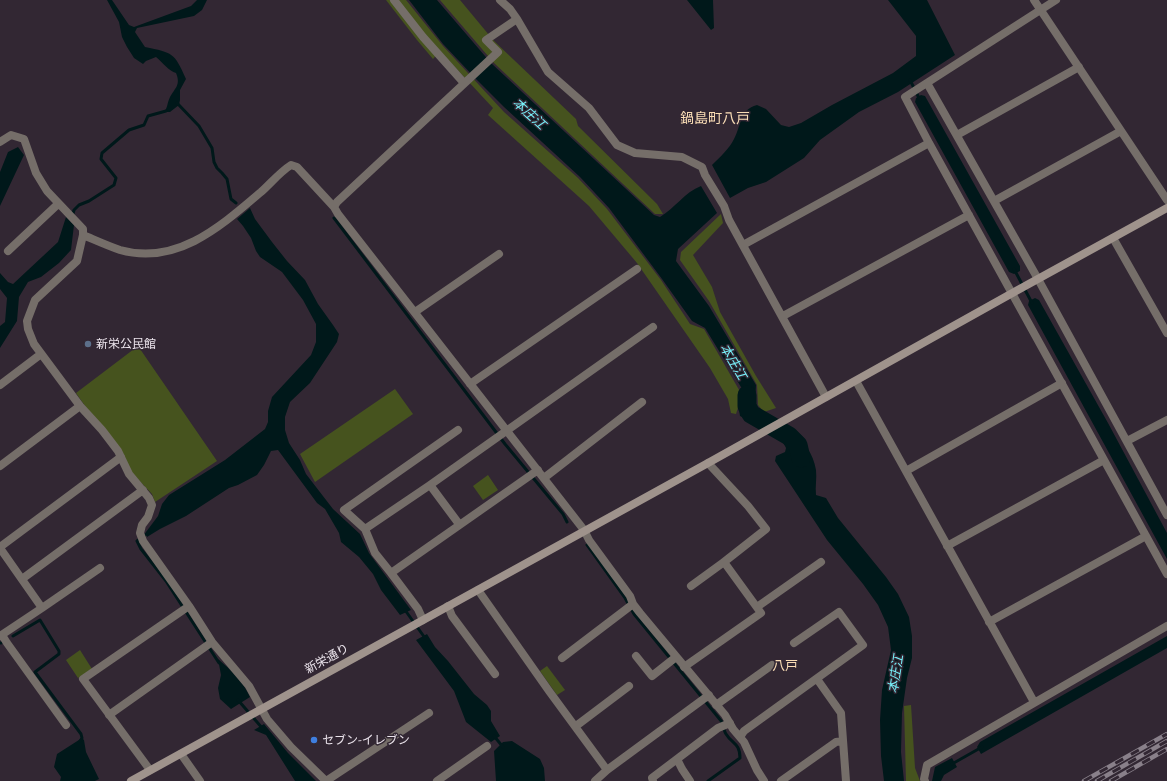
<!DOCTYPE html>
<html>
<head>
<meta charset="utf-8">
<style>
	body { margin:0 }
	canvas { display:block; background:#322733 }
</style>
</head>
<body>
<canvas width="1167" height="781"></canvas>
<script>
const ctx = document.querySelector('canvas').getContext('2d');
ctx.lineJoin = 'round';
function fill(path, color) {
  ctx.fillStyle = color;
  ctx.fill(path, 'evenodd');
}
function strokePath(path, color, width, dash) {
  ctx.strokeStyle = color;
  ctx.lineWidth = width;
  ctx.lineCap = dash ? 'butt' : 'round';
  ctx.setLineDash(dash || []);
  ctx.stroke(path);
}
function drawText(font, color, halo, rows, align = 'center') {
  ctx.font = font + ' "Alegreya Sans","Noto Sans JP",sans-serif';
  ctx.lineWidth = 3;
  ctx.setLineDash([]);
  ctx.textBaseline = 'middle';
  ctx.strokeStyle = halo;
  ctx.fillStyle = color;
  for (const [text, x, y, turn = 0] of rows) {
    ctx.save();
    ctx.translate(x, y);
    ctx.rotate((+turn || 0) * Math.PI / 180);
    ctx.textAlign = isNaN(turn) ? turn : align;
    if (halo) ctx.strokeText(text, 0, 0);
    ctx.fillText(text, 0, 0);
    ctx.restore();
  }
}
const green = new Path2D(`
	M 386,0 L 406,0 L 443,46 L 504,112 L 578,178 L 607,209 L 661,280 L 690,324 L 704,329 L 742,395 L 736,414 L 731,413 L 728,399 L 710,368 L 637,263 L 589,206 L 488,115 L 493,108 L 440,51 L 433,59 L 417,40 Z
	M 440,0 L 460,0 L 494,41 L 576,119 L 578,126 L 657,204 L 663,214 L 655,214 L 494,63 Z
	M 721,214 L 723,223 L 693,255 L 712,287 L 720,312 L 756,376 L 776,408 L 764,412 L 758,405 L 757,385 L 709,301 L 680,260 L 681,252 Z
	M 138,346 L 217,461 L 155,502 L 152,494 L 132,473 L 76,393 Z
	M 395,389 L 413,414 L 315,482 L 300,454 Z
	M 488,475 L 498,490 L 483,500 L 473,486 Z
	M 80,650 L 92,669 L 78,678 L 66,660 Z
	M 547,666 L 565,690 L 557,695 L 540,671 Z
	M 911,705 L 915,768 L 920,781 L 906,781 L 904,706 Z`);
const water = new Path2D(`
	M 107,0 L 112,0 L 129,25 L 134,27 L 191,6 L 197,0 L 207,0 L 202,10 L 194,16 L 137,28 L 135,32 L 145,47 C 173,53 174,52 186,79 L 180,90 L 180,100 L 179,105 L 170,112 L 164,112 C 168,107 167,103 170,97 C 175,88 181,85 176,73 C 169,71 163,63 156,57 L 146,61 L 143,64 L 134,58 L 127,47 L 122,37 L 119,22 Z
	M 409,0 L 437,0 L 491,63 L 654,215 L 660,217 C 675,208 685,192 701,186 L 717,213 L 678,249 L 676,261 L 709,306 L 756,385 L 755,405 L 761,414 L 748,420 L 740,416 C 738,408 743,400 744,392 L 705,328 L 692,321 L 662,279 L 609,208 L 580,177 L 504,107 L 475,78 L 443,44 Z
	M 687,0 L 713,0 L 714,28 L 711,30 Z
	M 888,0 L 927,0 L 955,55 L 898,92 L 859,112 L 820,140 L 804,158 L 766,182 L 748,188 L 730,198 L 712,165 C 720,157 729,149 734,139 C 742,124 739,110 757,105 L 766,109 L 781,125 L 789,127 L 801,123 L 832,105 L 893,73 L 916,56 L 916,36 Z
	M 921,95 L 925,96 L 1020,266 L 1020,271 L 1014,274 L 1009,272 L 915,102 L 916,98 Z
	M 18,147 L 24,155 L 0,206 L 0,172 L 8,152 Z
	M 250,208 L 255,219 L 272,242 L 287,261 L 305,280 L 318,304 L 333,325 L 339,334 L 337,342 L 310,383 L 290,402 L 285,417 L 285,430 L 289,443 L 300,460 L 306,474 L 333,509 L 360,534 L 369,553 L 411,610 L 400,615 L 381,590 L 373,574 L 359,557 L 341,542 L 339,533 L 325,509 L 317,503 L 278,450 L 271,451 L 264,465 L 257,475 L 238,485 L 229,488 L 186,516 L 160,529 L 147,537 L 146,532 L 158,516 L 162,504 L 169,495 L 225,460 L 265,429 L 268,422 L 268,411 L 272,397 L 311,355 L 316,342 L 316,324 L 303,300 L 282,272 L 260,257 L 256,251 L 251,238 L 243,226 L 237,219 Z
	M 66,217 L 74,225 L 71,250 L 59,263 L 41,277 L 28,282 L 19,297 L 17,321 L 0,348 L 0,326 L 5,322 L 7,298 L 0,289 L 0,273 L 8,282 L 13,284 L 58,242 Z
	M 1035,298 L 1039,300 L 1108,423 L 1167,533 L 1167,559 L 1028,305 L 1029,301 Z
	M 792,433 C 805,443 813,453 816,470 C 817,478 815,487 816,495 L 826,498 L 838,518 L 886,577 L 898,594 L 909,617 L 912,636 L 912,658 L 907,678 L 902,713 L 901,752 L 904,781 L 884,781 L 881,756 L 880,720 L 882,690 L 891,650 L 888,627 L 878,605 L 863,584 L 827,540 L 775,461 L 776,456 L 785,452 L 786,448 L 782,440 Z
	M 427,634 L 435,647 L 448,661 L 474,694 L 487,705 L 491,711 L 491,721 L 500,736 L 491,742 L 466,722 L 454,691 L 416,640 Z
	M 1167,636 L 1167,648 L 981,754 L 977,747 L 980,742 Z
	M 218,659 C 231,670 243,681 250,697 L 231,709 L 220,699 L 218,688 L 221,675 Z
	M 264,724 L 288,753 L 316,781 L 295,781 L 266,735 L 254,730 Z
	M 82,738 L 84,740 L 86,752 L 99,779 L 95,781 L 60,781 L 61,777 L 54,767 L 57,754 Z
	M 512,741 L 540,759 L 544,768 L 545,781 L 496,781 L 494,751 L 503,742 Z
	M 952,758 L 957,767 L 944,775 L 941,781 L 932,781 L 935,767 Z`);
const stream = new Path2D(`
	M 910,80 L 920,100
	M 177,103 L 199,126 L 212,148 L 214,162 L 217,168 L 222,173 L 227,179 L 231,199 L 236,203
	M 72,217 L 74,210 L 79,205 L 89,201 L 114,185 L 116,178 L 101,159 L 102,153 L 129,130 L 144,125 L 148,116 L 166,111
	M 334,218 L 505,444 L 563,514 L 567,522
	M 1014,269 L 1032,303
	M 149,532 L 137,541 L 141,549 L 166,581 L 219,663
	M 587,545 L 625,598 L 634,614 L 722,722 C 723,725 724,731 726,734 C 732,744 740,743 740,758 L 708,781
	M 405,610 L 425,638
	M 13,636 L 40,620 L 59,651 L 59,654 L 35,672 L 81,734 L 82,738 L 80,741
	M 0,643 L 1,643
	M 238,700 L 263,729
	M 494,736 L 503,747
	M 952,764 L 982,747`);
const river = new Path2D(`
	M 747,395 L 747,406 L 751,414 L 789,436 L 798,445 L 801,458`);
const street = new Path2D(`
	M 394,0 L 423,37 L 464,83
	M 500,0 L 510,9 L 517,19 L 486,40 L 498,52 L 337,202 L 334,207 L 338,214 L 584,530 L 589,540 L 630,596 L 633,604 L 640,613 L 725,715 L 733,729 L 744,742 L 757,770 L 764,781
	M 1034,0 L 1167,200
	M 517,19 L 548,72 L 589,108 L 617,145 L 635,153 L 682,157 L 702,167 L 705,175 L 724,206 L 729,220 L 826,397
	M 927,83 L 1038,279 L 1167,515
	M 957,135 L 1079,67
	M 0,142 L 11,135 L 24,139 L 36,173 L 47,191 L 83,229 L 83,235 L 77,261 L 35,300 L 27,321 L 28,329 L 34,344 L 80,406 L 102,430 L 118,451 L 129,474 L 149,498 L 152,505 L 148,517 L 142,525 L 140,533 L 143,541 L 189,606 L 212,642 L 249,686 L 267,719 L 291,747 L 326,781
	M 929,143 L 905,97 L 1056,0
	M 994,201 L 1121,131
	M 83,235 C 95,240 108,246 120,250 C 177,266 221,226 261,192 C 271,183 280,172 291,165 L 297,167 L 334,207
	M 1113,238 L 1167,333
	M 743,245 L 929,143 L 1167,574
	M 8,251 L 58,204
	M 415,312 L 499,254
	M 783,316 L 969,215
	M 856,381 L 1034,702
	M 470,384 L 637,269
	M 0,385 L 41,354
	M 1127,441 L 1167,420
	M 0,466 L 80,406
	M 906,471 L 1062,383
	M 544,478 L 642,402
	M 459,524 L 430,485 L 653,327
	M 365,529 L 430,485
	M 947,546 L 1104,460
	M 0,547 L 121,457
	M 0,548 L 42,608 L 0,636
	M 391,573 L 375,553 L 365,529 L 344,510 L 458,430
	M 22,579 L 143,490
	M 691,586 L 724,562
	M 478,590 L 549,691 L 607,770 L 595,781
	M 448,606 L 452,616 L 495,674
	M 757,607 L 821,562
	M 42,608 L 100,568
	M 423,620 L 418,609 L 391,573 L 538,470
	M 989,622 L 1146,536
	M 2,635 L 7,643 L 66,725
	M 636,656 L 652,676 L 676,657
	M 562,658 L 633,604
	M 684,667 L 761,613 L 724,562 L 766,529 L 748,506 L 708,463
	M 817,679 L 841,713 L 846,781
	M 716,705 L 772,665
	M 109,715 L 212,642
	M 576,726 L 629,686
	M 740,737 L 744,731 L 863,645 L 839,612 L 794,643
	M 181,754 L 200,781
	M 677,759 L 682,769 L 690,781
	M 150,770 L 83,679 L 189,606
	M 607,770 L 709,695
	M 326,781 L 429,713
	M 437,781 L 487,746
	M 653,781 L 652,778 L 718,728 L 730,723
	M 781,781 L 836,742 L 843,741
	M 925,781 L 924,779 L 927,765 L 1167,626`);
const secondary = new Path2D(`
	M 131,781 L 708,463 L 1016,291 L 1167,208`);
const rail = new Path2D(`
	M 1084,781 L 1167,734
	M 1097,781 L 1167,741
	M 1111,781 L 1167,749`);
const markers = [
	[88,344,4,"#5c6f8a"],
	[314,740,4,"#3f7fe0"]
];
const poiNames = [
	["新栄公民館",96,344],
	["セブン-イレブン",322,740]
];
const streetNames = [
	["新栄通り",327,659,-29]
];
const waterNames = [
	["本庄江",529,114,42],
	["本庄江",733,362,60],
	["本庄江",896,674,-81]
];
const neighbourhoodNames = [
	["八戸",785,666]
];
const quarterNames = [
	["鍋島町八戸",715,119]
];
fill(green, '#46531e');
fill(water, '#00181a');
strokePath(stream, '#00181a', 3);
strokePath(river, '#00181a', 19);
strokePath(street, '#756e69', 8);
strokePath(secondary, '#9f938c', 8);
strokePath(rail, '#89808a', 4.5);
strokePath(rail, '#322733', 3, [9]);
for (const [x, y, r, color] of markers) {
  const dot = new Path2D();
  dot.arc(x, y, r, 0, 2 * Math.PI);
  ctx.fillStyle = color;
  ctx.fill(dot);
  strokePath(dot, '#322733', 1.5);
}
drawText('12px', '#ebe4ec', '#322733', poiNames, 'left');
drawText('12px', '#ebe4ec', '#322733', streetNames);
drawText('italic 13px', '#77f2fb', '#322733', waterNames);
drawText('13px', '#faddb6', '#322733', neighbourhoodNames);
drawText('14px', '#faddb6', '#322733', quarterNames);
</script>
</body>
</html>
